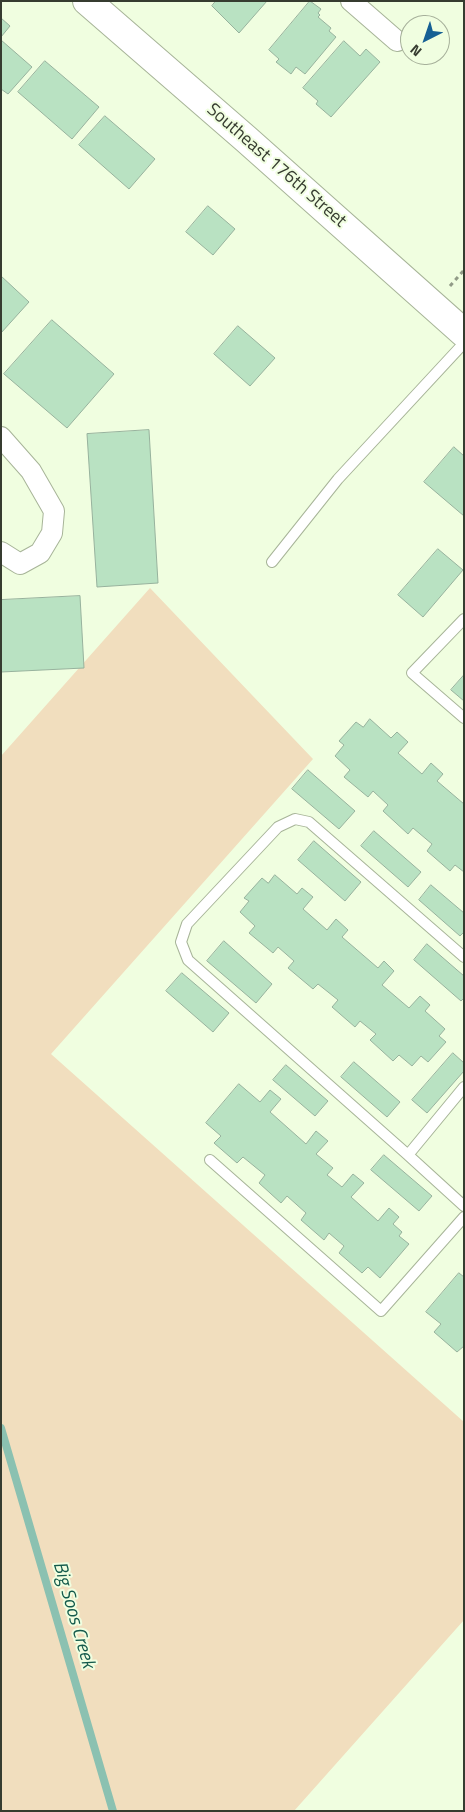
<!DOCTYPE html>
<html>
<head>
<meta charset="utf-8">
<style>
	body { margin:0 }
	#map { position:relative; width:465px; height:1812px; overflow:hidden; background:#f0fee0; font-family:"Titillium Web",sans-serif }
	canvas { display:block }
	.frame { position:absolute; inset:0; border:2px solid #363c30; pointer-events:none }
	.north { position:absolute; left:400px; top:15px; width:50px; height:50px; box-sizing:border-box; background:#f0fee0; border:1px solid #a6b09a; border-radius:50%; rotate:221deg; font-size:14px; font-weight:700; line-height:20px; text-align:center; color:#363c30 }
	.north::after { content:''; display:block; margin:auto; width:18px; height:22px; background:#166094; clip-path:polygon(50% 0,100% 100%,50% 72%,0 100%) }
</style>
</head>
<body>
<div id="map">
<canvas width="465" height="1812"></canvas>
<div class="frame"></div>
<div class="north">N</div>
</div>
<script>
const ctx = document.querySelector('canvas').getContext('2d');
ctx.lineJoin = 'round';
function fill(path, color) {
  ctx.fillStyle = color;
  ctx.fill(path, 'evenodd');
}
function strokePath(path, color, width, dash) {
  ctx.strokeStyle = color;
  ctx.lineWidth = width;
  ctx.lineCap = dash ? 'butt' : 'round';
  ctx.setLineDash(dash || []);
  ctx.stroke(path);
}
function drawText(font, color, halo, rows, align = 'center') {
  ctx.font = font + ' "Titillium Web",sans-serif';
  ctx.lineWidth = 4;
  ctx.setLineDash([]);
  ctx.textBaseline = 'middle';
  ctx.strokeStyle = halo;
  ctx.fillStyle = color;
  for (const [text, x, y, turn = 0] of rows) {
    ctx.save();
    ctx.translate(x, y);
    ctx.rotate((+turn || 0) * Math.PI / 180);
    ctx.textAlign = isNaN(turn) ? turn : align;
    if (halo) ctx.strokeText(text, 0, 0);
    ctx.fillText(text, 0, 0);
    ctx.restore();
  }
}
const green = new Path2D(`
	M 150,588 L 313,759 L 51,1054 L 464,1422 L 464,1620 L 294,1811 L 1,1811 L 1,756 Z`);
const stream = new Path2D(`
	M 1,1428 L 113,1811`);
const building = new Path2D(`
	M 216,1 L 267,1 L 239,33 L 212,6 Z
	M 310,1 L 321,9 L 318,13 L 320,15 L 318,17 L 331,28 L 329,31 L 336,37 L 305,74 L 296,67 L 291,74 L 276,62 L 279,59 L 269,50 Z
	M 1,18 L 10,26 L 1,37 Z
	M 1,40 L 32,67 L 8,94 L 1,89 Z
	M 344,41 L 360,56 L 366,49 L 380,62 L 331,117 L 316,104 L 318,101 L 303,88 Z
	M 45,61 L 99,107 L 72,139 L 18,92 Z
	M 105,116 L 155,159 L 129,189 L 79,145 Z
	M 208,206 L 235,229 L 213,255 L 186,232 Z
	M 1,276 L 29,302 L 1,333 Z
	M 52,320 L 114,374 L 67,428 L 4,374 Z
	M 238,326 L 275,358 L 250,386 L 214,354 Z
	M 149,430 L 158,583 L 97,587 L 87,434 Z
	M 454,447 L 464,456 L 464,516 L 424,482 Z
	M 438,549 L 463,570 L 423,617 L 398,595 Z
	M 80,596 L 84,668 L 1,672 L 1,600 Z
	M 464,675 L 464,701 L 451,690 Z
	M 370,719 L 391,738 L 397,732 L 408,742 L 398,753 L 422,774 L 431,763 L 443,774 L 437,781 L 464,804 L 464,872 L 455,865 L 450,871 L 427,851 L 432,844 L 413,828 L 408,834 L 383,811 L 388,805 L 373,791 L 368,797 L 344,777 L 350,770 L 335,756 L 344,745 L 339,741 L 356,722 L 363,727 Z
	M 308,770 L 355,811 L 339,829 L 292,789 Z
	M 374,831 L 421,872 L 408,887 L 361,846 Z
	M 314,841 L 361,882 L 345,901 L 298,860 Z
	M 275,875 L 297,894 L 302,888 L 313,897 L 303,909 L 327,930 L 336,919 L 348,930 L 342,937 L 378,968 L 384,961 L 394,971 L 382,985 L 409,1008 L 420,996 L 430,1005 L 425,1011 L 445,1029 L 439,1036 L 446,1042 L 428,1062 L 421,1056 L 412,1066 L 399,1055 L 393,1061 L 370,1040 L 376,1034 L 360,1021 L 355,1027 L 332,1007 L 338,1000 L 318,984 L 313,989 L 288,968 L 294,961 L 278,947 L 273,953 L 249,933 L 255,926 L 240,912 L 249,901 L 244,898 L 262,878 L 268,883 Z
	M 431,885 L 464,913 L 464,932 L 460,936 L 419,900 Z
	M 224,941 L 272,984 L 256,1003 L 207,961 Z
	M 427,944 L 464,976 L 464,998 L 461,1001 L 414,960 Z
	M 182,973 L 229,1013 L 213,1032 L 166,991 Z
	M 453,1053 L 464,1063 L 464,1071 L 427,1113 L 412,1100 Z
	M 354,1062 L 400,1102 L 387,1117 L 341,1077 Z
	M 286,1065 L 328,1101 L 315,1116 L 273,1080 Z
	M 239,1084 L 260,1102 L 270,1090 L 281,1099 L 270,1112 L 306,1144 L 316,1131 L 328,1141 L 316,1154 L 333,1168 L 327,1175 L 342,1187 L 353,1174 L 364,1183 L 351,1197 L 378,1221 L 389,1208 L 399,1217 L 393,1224 L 402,1232 L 399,1236 L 409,1244 L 380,1278 L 368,1267 L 362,1273 L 339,1253 L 344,1246 L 329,1233 L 324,1240 L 301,1220 L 306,1213 L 287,1196 L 281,1203 L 259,1183 L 265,1175 L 243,1157 L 237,1163 L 214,1143 L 221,1136 L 206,1123 Z
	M 384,1155 L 432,1196 L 419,1211 L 371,1170 Z
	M 459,1273 L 464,1277 L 464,1346 L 457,1352 L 434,1332 L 441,1324 L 426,1312 Z`);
const path = new Path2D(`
	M 450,286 L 464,270`);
const service = new Path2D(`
	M 272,562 L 338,479 L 464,343
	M 464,619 L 412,673 L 464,718
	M 464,1087 L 408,1155 L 464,1206
	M 408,1155 L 188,960 L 181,942 L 187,924 L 278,827 L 295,819 L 309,822 L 464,957
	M 210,1160 L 381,1311 L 464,1217`);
const minor = new Path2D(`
	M 351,1 L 397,41
	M 1,437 L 31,471 L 54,511 L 52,533 L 40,553 L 20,564 L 1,552`);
const secondary = new Path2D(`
	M 87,1 L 246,139 L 464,333`);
const streetNames = [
	["Southeast 176th Street",276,166,41]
];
const waterNames = [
	["Big Soos Creek",73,1615,74]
];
fill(green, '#f1debe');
strokePath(stream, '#8bc1b1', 8);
fill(building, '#b9e2c2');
strokePath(building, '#97b29d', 1);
strokePath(service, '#a7b498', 12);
strokePath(minor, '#a7b498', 22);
strokePath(secondary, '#a7b498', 30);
strokePath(path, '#919b87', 3, [4, 4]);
strokePath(service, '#fff', 10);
strokePath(minor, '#fff', 20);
strokePath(secondary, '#fff', 28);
drawText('18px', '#363c30', '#f0fee0', streetNames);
drawText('italic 19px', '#135a4b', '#f0fee0', waterNames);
</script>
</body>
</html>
